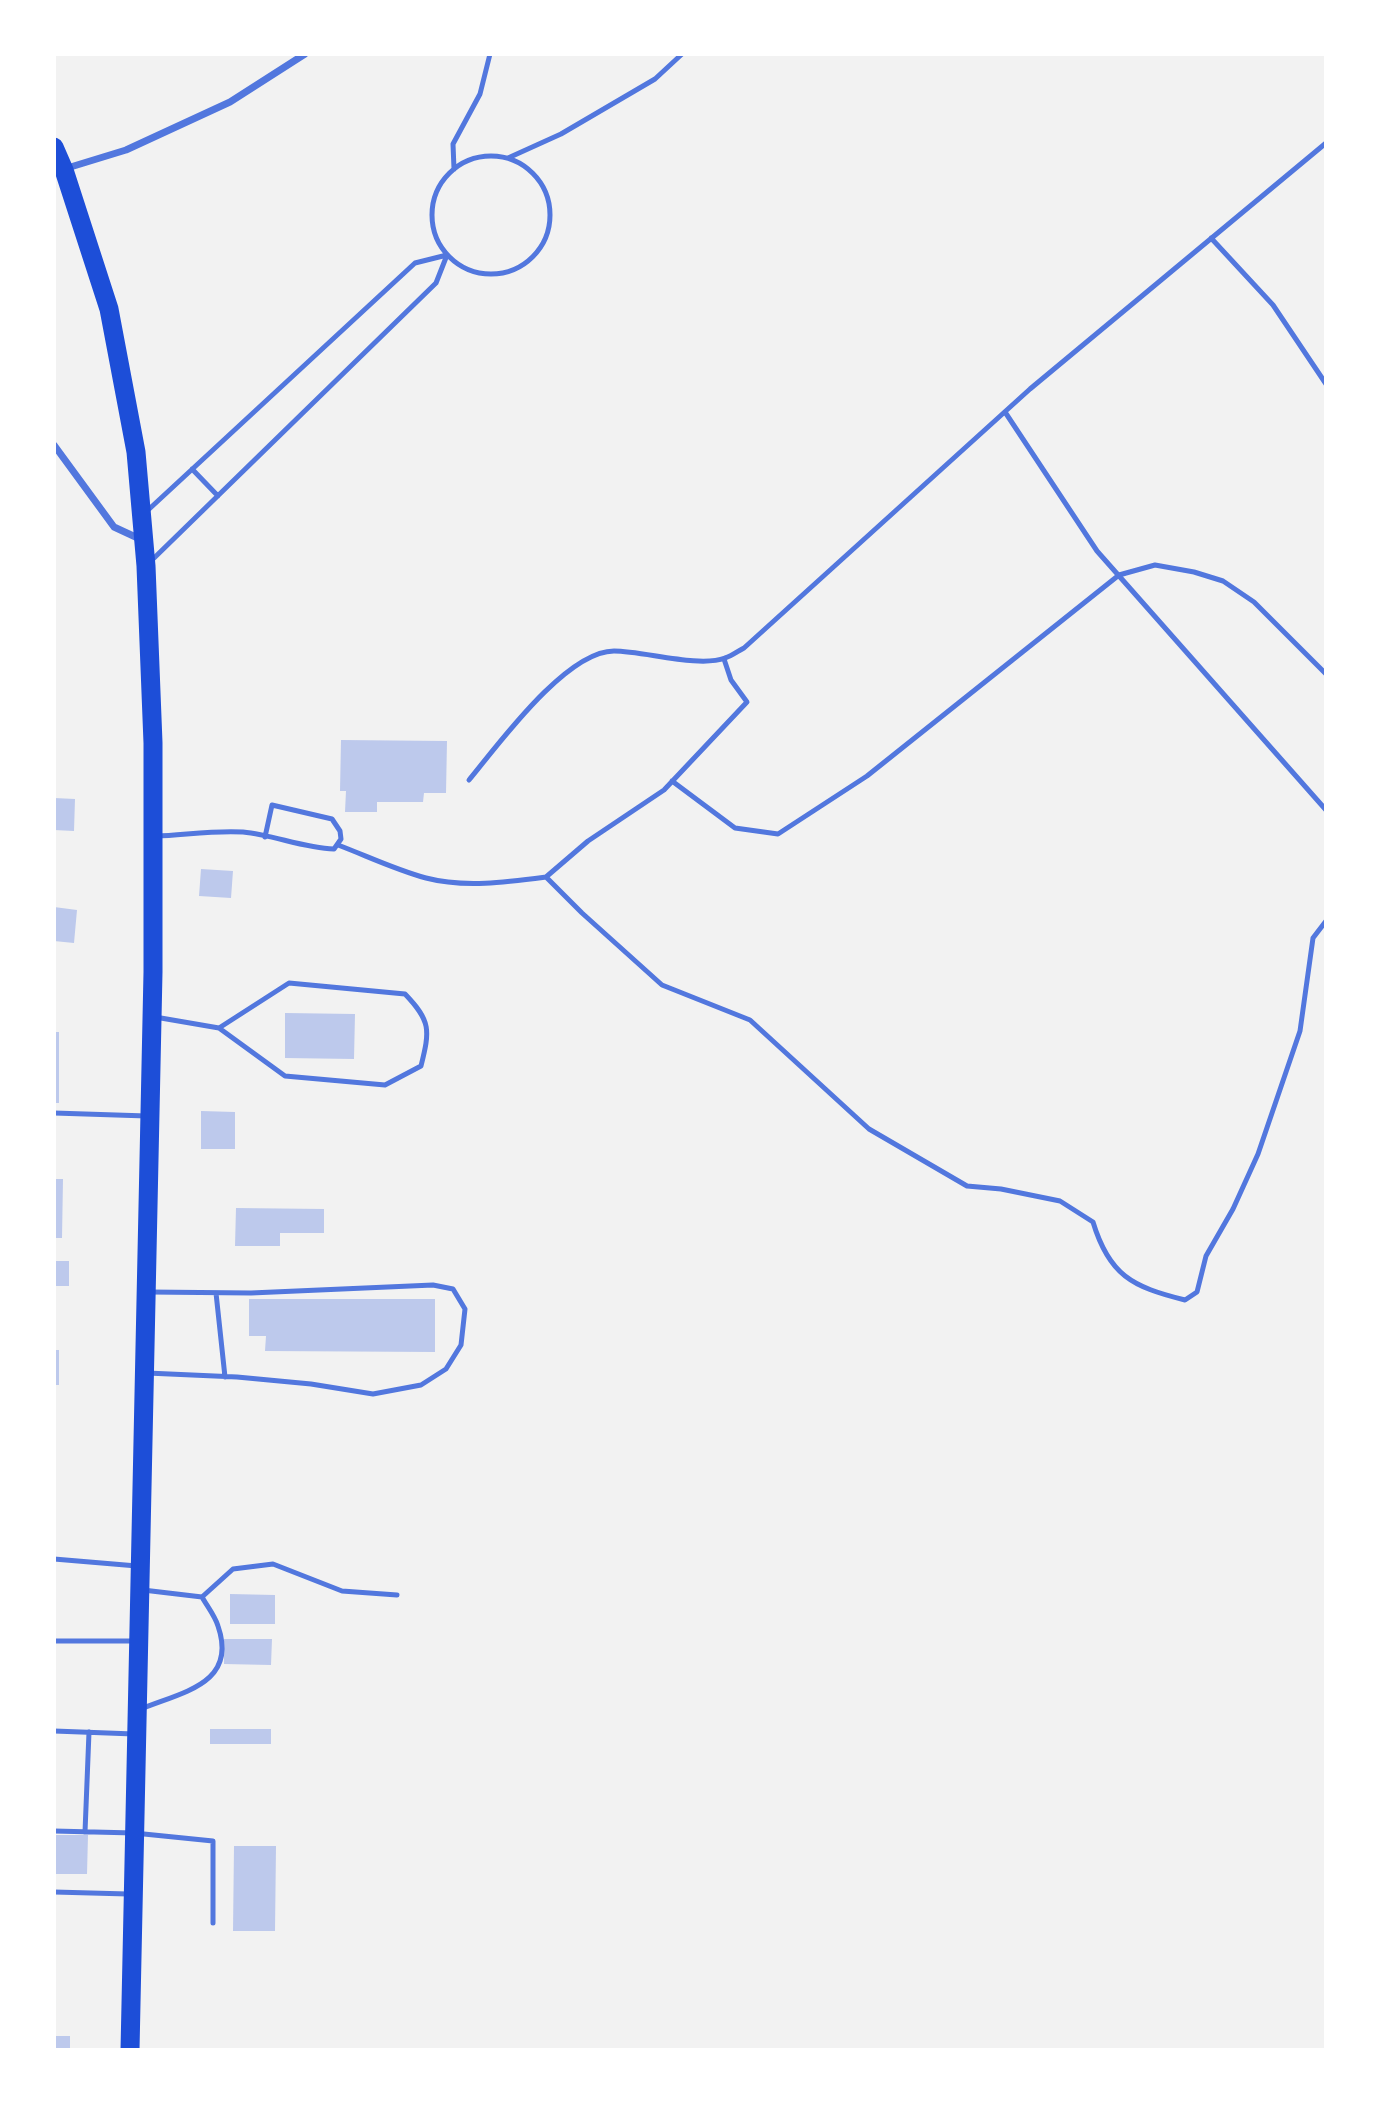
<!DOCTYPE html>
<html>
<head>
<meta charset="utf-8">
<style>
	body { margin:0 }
	#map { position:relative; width:1380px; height:2104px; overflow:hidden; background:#f2f2f2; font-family:"Work Sans",sans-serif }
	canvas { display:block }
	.frame { position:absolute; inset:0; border:56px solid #fff; pointer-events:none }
</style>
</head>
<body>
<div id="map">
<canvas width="1380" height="2104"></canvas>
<div class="frame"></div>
</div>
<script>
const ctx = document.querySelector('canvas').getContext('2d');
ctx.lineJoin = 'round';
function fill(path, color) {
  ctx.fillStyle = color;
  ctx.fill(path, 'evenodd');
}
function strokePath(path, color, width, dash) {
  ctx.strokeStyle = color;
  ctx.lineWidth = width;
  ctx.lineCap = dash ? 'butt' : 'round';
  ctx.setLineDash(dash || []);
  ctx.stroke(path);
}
const building = new Path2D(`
	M 341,740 L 447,741 L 446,793 L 424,793 L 423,802 L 377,802 L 377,812 L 345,812 L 346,791 L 340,791 Z
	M 54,798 L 75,799 L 74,831 L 54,830 Z
	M 201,869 L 233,871 L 231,898 L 199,896 Z
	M 54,907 L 77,910 L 74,943 L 54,941 Z
	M 285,1013 L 355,1014 L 354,1059 L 285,1058 Z
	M 54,1032 L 59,1032 L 59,1103 L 54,1103 Z
	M 201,1111 L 235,1112 L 235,1149 L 201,1149 Z
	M 54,1179 L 63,1179 L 62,1238 L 54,1238 Z
	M 236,1208 L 324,1209 L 324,1233 L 280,1233 L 280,1246 L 235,1246 Z
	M 54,1261 L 69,1261 L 69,1286 L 54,1286 Z
	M 249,1299 L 435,1299 L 435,1352 L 265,1351 L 266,1336 L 249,1336 Z
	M 54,1350 L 59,1350 L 59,1385 L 54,1385 Z
	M 230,1594 L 275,1595 L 275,1624 L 230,1624 Z
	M 224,1639 L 272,1639 L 271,1665 L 224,1664 Z
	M 210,1729 L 271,1729 L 271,1744 L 210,1744 Z
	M 54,1835 L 88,1835 L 87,1874 L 54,1874 Z
	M 234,1846 L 276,1846 L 275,1931 L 233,1931 Z
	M 54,2036 L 70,2036 L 70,2050 L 54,2050 Z`);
const service = new Path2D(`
	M432 215a59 59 0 1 1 118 0a59 59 0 1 1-118 0Z
	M 508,158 L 561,134 L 655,79 L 682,54
	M 454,169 L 453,144 L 480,94 L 490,54
	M 1211,238 L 1273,305 L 1326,384
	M 1005,412 L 1097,551 L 1326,810
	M 192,469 L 218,496
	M 147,511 L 415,263 L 447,255 L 436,283 L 151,561
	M 469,780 C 498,745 566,651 614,651 C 644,651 699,668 725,658 C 732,656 738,651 744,648 L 1030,389 L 1326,143
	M 672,781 L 735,828 L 778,834 L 867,776 L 1119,575 L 1155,565 L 1194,572 L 1223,581 L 1254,602 L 1326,674
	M 156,836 C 184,835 215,830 243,832 C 274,835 303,848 334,849 L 341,839 L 340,831 L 332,819 L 272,805 L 265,837
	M 338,845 C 367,856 396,870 426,878 C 464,888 508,882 546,877 L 582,913 L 662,985 L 750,1020 L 869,1129 L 967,1186 L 1001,1189 L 1060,1201 L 1093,1222 C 1109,1275 1132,1287 1185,1300 L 1197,1292 L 1206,1256 L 1233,1209 L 1258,1154 L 1300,1031 L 1313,938 L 1326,921
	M 546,877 L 588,841 L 664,790 L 747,702 L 731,680 L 724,659
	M 155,1017 L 219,1028 L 285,1076 L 385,1085 L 421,1066 C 430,1030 431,1021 405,994 L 289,983 L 219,1028
	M 54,1113 L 147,1116
	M 216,1293 L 225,1377
	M 147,1373 L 237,1377 L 311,1384 L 373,1394 L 421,1385 L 446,1369 L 461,1345 L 465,1309 L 453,1289 L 433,1285 L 251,1293 L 149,1292
	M 54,1559 L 137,1566
	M 143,1590 L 202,1597 L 233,1569 L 273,1564 L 342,1591 L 397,1595
	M 54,1641 L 136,1641
	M 141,1709 C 182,1692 238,1684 218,1626 C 215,1616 207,1606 202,1597
	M 54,1731 L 134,1734
	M 54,1831 L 134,1833 L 213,1841 L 213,1923
	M 85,1832 L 89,1732
	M 54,1892 L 128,1894`);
const minor = new Path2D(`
	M 64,169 L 126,150 L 230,102 L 305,54
	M 54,445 L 114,527 L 142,540`);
const trunk = new Path2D(`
	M 54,147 L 64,170 L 109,309 L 136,452 L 146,566 L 153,743 L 153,972 L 130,2050`);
fill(building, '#bdc9ec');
strokePath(service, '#5277de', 5);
strokePath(minor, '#5277de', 7);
strokePath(trunk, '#1d4ed8', 19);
</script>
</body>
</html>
